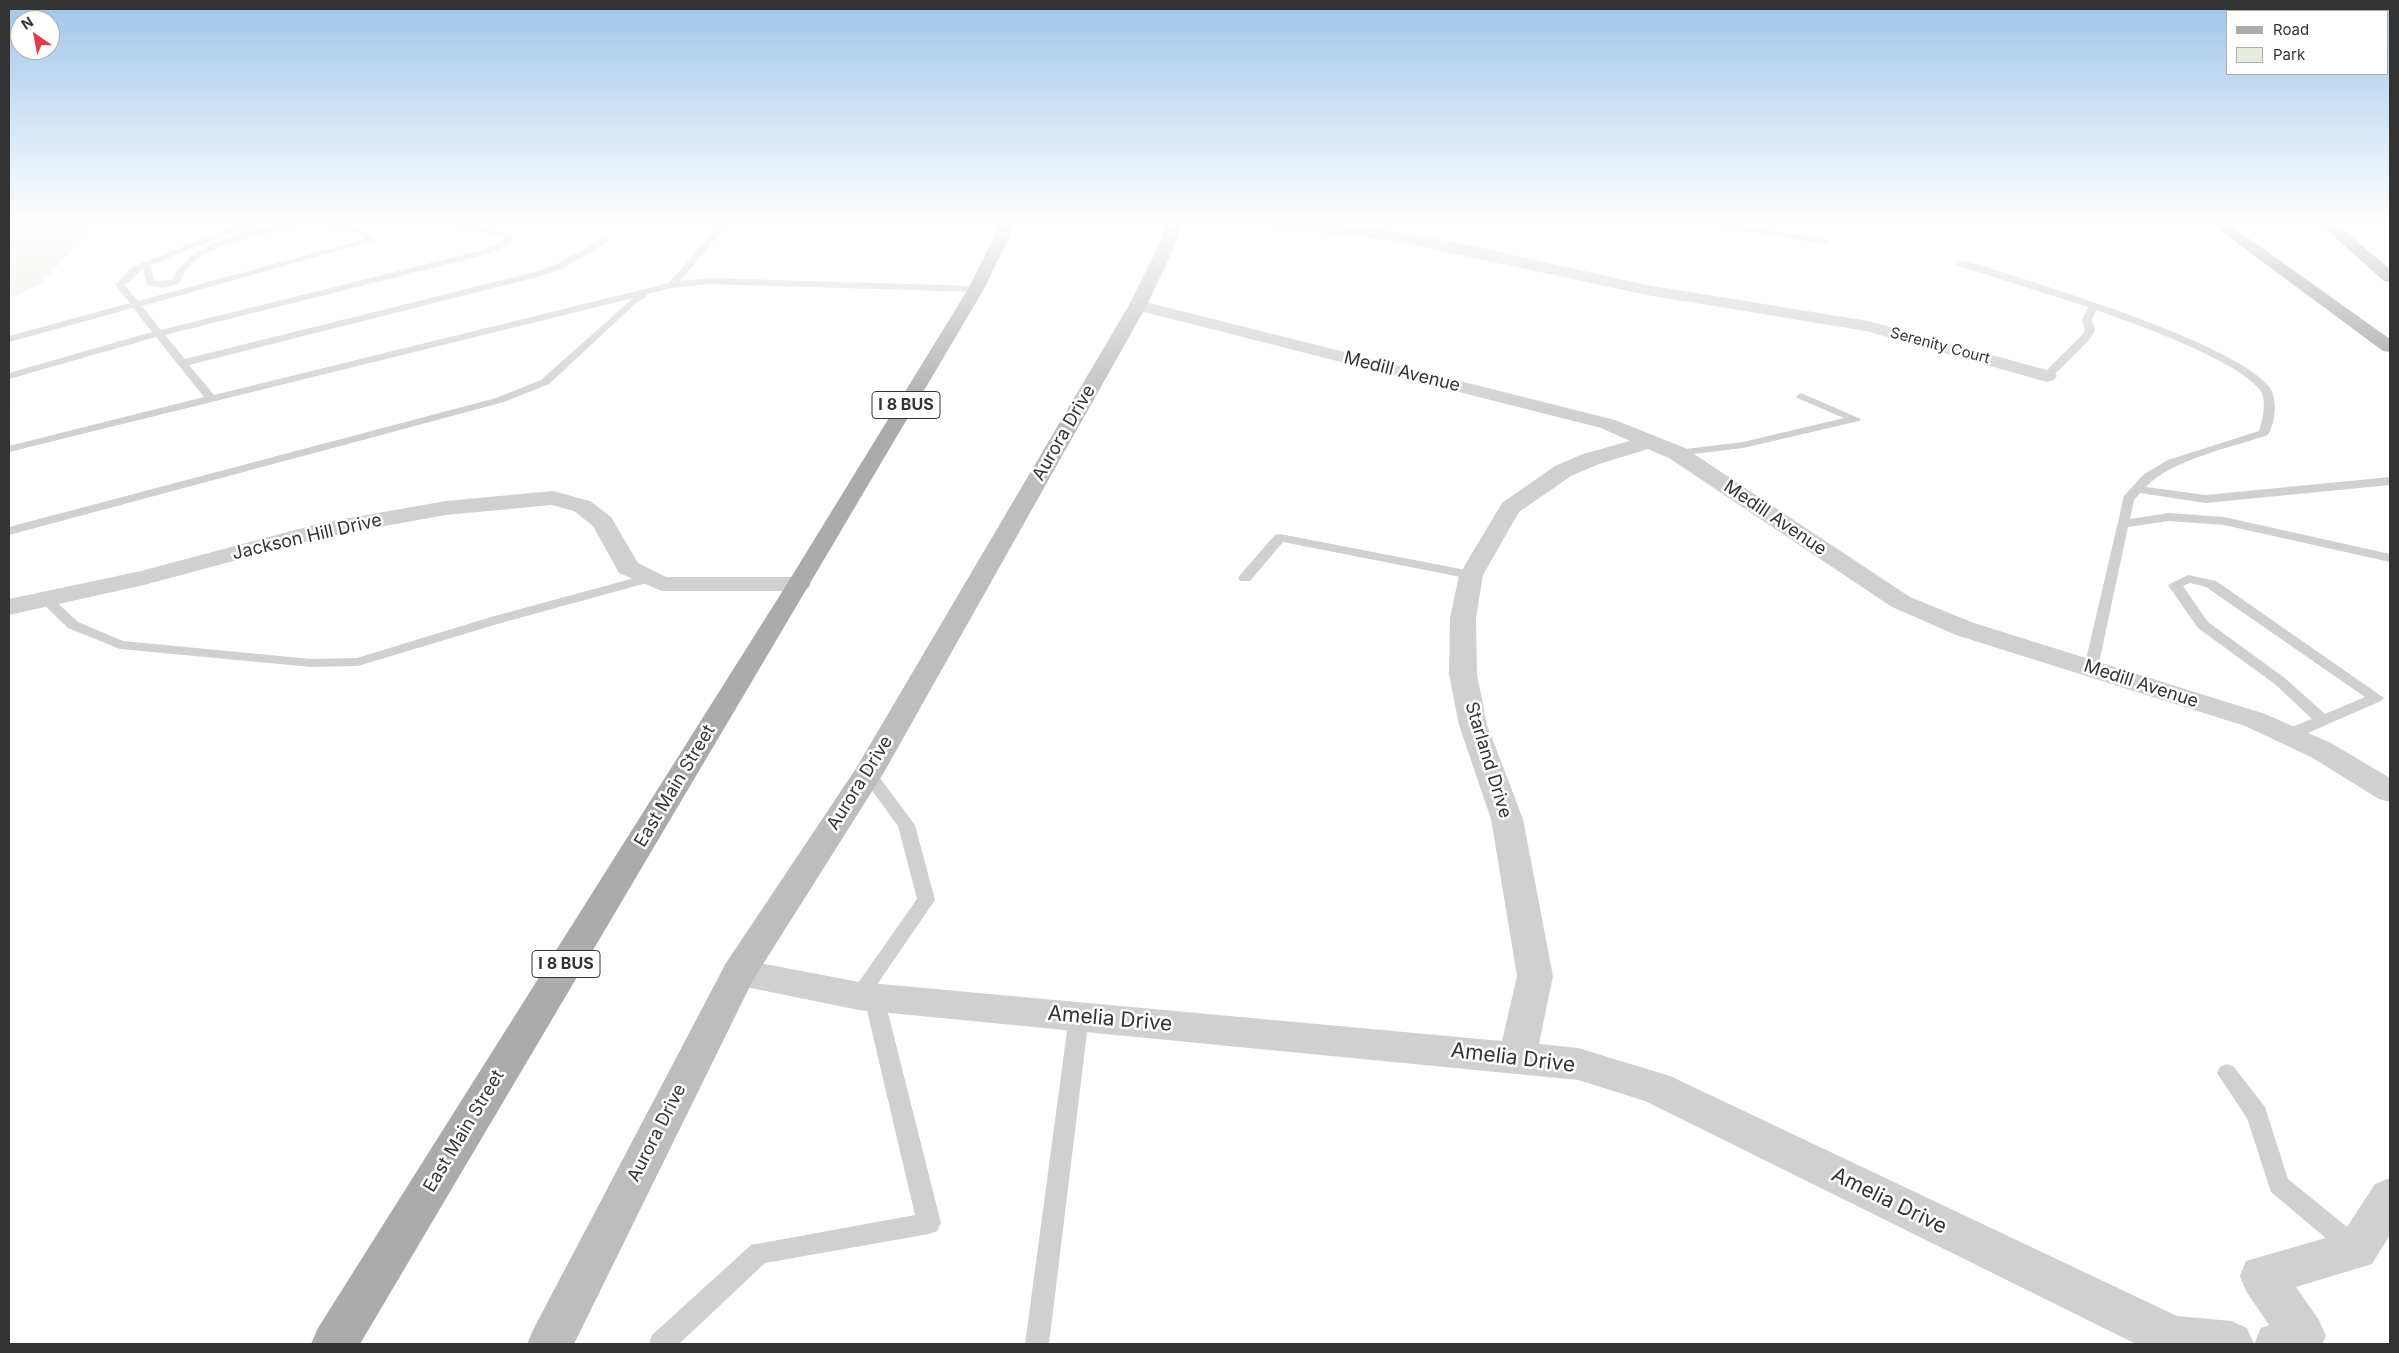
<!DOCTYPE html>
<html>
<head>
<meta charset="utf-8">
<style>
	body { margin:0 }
	#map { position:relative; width:2399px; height:1353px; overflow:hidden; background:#fff; font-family:Inter,sans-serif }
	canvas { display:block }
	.frame { position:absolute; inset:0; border:10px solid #333; pointer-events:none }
	.legend { position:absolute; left:2226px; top:10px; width:162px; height:65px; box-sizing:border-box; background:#fff; border:1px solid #adadad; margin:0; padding:6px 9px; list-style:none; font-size:15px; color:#333 }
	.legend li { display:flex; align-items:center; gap:10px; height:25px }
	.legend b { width:25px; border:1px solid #adadad }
	.north { position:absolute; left:10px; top:10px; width:50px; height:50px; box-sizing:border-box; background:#fff; border:1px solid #adadad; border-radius:50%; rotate:327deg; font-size:14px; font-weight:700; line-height:20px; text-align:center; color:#333 }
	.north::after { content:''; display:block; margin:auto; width:18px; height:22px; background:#e63946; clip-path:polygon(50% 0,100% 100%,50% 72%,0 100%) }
</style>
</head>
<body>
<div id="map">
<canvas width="2399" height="1353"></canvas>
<div class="frame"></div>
<ul class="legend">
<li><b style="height:6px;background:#ababab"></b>Road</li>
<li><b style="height:14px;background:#e6ecdf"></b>Park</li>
</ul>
<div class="north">N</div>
</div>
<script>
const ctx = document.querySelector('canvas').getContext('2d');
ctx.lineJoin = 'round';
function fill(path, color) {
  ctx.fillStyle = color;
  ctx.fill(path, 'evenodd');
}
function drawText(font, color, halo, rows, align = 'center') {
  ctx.font = font + ' Inter,sans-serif';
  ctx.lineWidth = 5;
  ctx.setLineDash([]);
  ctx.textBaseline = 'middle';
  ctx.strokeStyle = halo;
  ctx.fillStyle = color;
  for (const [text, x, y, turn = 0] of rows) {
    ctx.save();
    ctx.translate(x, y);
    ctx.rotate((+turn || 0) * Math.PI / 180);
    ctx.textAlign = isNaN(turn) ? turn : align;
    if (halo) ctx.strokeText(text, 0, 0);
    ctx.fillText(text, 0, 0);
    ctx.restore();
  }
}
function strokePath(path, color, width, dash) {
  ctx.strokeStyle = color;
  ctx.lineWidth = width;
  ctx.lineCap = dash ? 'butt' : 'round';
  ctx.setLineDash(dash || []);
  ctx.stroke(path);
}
const green = new Path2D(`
	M 9,223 L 99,223 L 38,286 L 9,298 Z`);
const lane = new Path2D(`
	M 243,223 L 255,223 L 151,265 L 154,281 L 172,280 C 190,238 271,223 312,223 L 244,239 L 209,252 L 195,260 L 186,270 L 179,284 L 163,288 L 147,285 L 143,269 L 125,285 L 138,301 L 366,239 L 358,233 L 313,223 C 335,223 361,223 376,240 L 142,306 L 161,330 L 479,251 L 502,242 L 503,236 L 431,223 L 453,223 L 512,234 L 509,245 L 485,255 L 165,335 L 185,359 L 535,272 L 557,264 L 604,238 L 611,240 L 563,268 L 541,276 L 189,365 L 214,395 L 669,283 L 716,229 L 712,223 L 722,223 L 724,229 L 680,281 L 709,278 L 976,286 L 981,289 L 976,292 L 709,284 L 672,288 L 647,294 L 646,297 L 635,304 L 549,384 L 504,402 L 9,535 L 9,527 L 496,398 L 541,380 L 633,298 L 9,452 L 9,446 L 204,397 L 156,337 L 9,379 L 9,373 L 152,332 L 133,308 L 9,342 L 9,336 L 130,303 L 115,285 L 132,267 Z
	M 1694,223 L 1717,223 L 1825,238 L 1829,241 L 1825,244 Z
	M 2126,223 L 2148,223 L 2149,225 L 2145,227 Z
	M 1956,261 C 1969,259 1997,271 2011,275 C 2064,292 2241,347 2270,388 C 2278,400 2275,424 2268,435 C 2233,447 2170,460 2146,487 L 2206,495 L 2390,477 L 2390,485 L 2206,503 L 2140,493 L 2134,500 L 2130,519 L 2169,513 L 2224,517 L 2390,554 L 2390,562 L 2224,525 L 2169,521 L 2128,527 L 2098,668 L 2091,672 L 2086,671 L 2084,668 L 2124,496 L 2144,474 L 2168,460 L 2259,431 C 2263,420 2267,400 2260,390 C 2236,359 2135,324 2096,310 L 2092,320 L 2095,330 L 2090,339 L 2051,378 L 2043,378 L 2043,374 L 2082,335 L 2085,330 L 2082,320 L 2088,307 L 1956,265 Z
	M 1801,393 L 1861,419 L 1859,421 L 1743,448 L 1677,456 L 1671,453 L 1677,450 L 1743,442 L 1844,418 L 1797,398 L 1796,396 Z
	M 1280,534 L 1471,571 L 1478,575 L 1471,579 L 1283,542 L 1250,581 L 1240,581 L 1238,578 L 1240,575 L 1275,535 Z
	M 649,574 L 656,578 L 654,581 L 501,623 L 358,666 L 311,667 L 120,649 L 68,628 L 38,599 L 45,595 L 50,596 L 78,622 L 123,641 L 311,659 L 357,658 L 491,617 Z
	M 2188,575 L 2216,581 L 2384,698 L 2381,701 L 2294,739 L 2282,739 L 2280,735 L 2282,731 L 2312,719 L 2276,685 L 2198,628 L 2168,585 ZM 2190,583 L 2206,587 L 2365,697 L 2325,714 L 2286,679 L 2208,622 L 2183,586 Z
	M 868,769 L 874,770 L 915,825 L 935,900 L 874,989 L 881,991 L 884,997 L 941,1223 L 937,1231 L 929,1234 L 765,1263 L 679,1344 L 649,1344 L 652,1335 L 751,1245 L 915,1215 L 865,1002 L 859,1004 L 852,1002 L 849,996 L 917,899 L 898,826 L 860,774 L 862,770 Z
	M 1079,1008 L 1086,1010 L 1089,1016 L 1049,1344 L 1025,1344 L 1069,1016 L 1072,1010 Z
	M 2227,1064 L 2234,1067 L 2265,1107 L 2288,1179 L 2362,1239 L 2366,1247 L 2362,1255 L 2354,1258 L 2346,1255 L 2271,1192 L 2247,1118 L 2217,1073 L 2220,1067 Z`);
const street = new Path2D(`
	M 1265,223 L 1319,223 L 1390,230 L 1459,243 L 1647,285 L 1868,321 L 2054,372 L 2057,376 L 2054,380 L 2047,382 L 1866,331 L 1647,295 L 1390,240 L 1272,228 Z
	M 1138,300 L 1615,420 L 1685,448 L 1910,597 L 1974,623 L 2265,714 L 2331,743 L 2390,778 L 2390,802 L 2379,799 L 2311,757 L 2245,726 L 1956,635 L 1892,607 L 1669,458 L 1648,449 L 1599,464 L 1571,476 L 1519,512 L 1483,575 L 1476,618 L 1477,674 L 1487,725 L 1523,819 L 1553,976 L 1539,1044 L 1578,1048 L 1670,1076 L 2177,1316 L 2231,1321 L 2247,1328 L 2254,1344 L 2136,1344 L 1645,1101 L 1578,1080 L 859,1010 L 726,983 L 721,973 L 726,963 L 739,959 L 859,982 L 1502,1041 L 1517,976 L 1491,819 L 1459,725 L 1449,674 L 1450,618 L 1459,575 L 1502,503 L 1555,466 L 1583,454 L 1630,441 L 1601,428 L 1132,309 L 1129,305 L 1132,301 Z
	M 553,491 L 590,501 L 611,517 L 638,563 L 666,577 L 799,577 L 808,579 L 811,584 L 808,589 L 799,591 L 662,591 L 619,573 L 593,526 L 574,511 L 552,505 L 446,515 L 323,537 L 144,585 L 9,615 L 9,599 L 141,571 L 321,523 L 446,501 Z
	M 2390,1178 L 2390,1235 L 2372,1264 L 2296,1287 L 2319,1320 L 2326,1336 L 2322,1344 L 2254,1344 L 2261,1328 L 2269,1325 L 2246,1291 L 2240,1276 L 2246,1261 L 2343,1233 L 2375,1184 Z`);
const secondary = new Path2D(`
	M 1163,223 L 1179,223 L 1178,239 L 1147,305 L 883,774 L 753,980 L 574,1344 L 527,1344 L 534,1328 L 726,963 L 855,770 L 1129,305 L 1162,239 Z`);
const primary = new Path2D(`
	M 1001,223 L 1016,223 L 984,289 L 360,1344 L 311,1344 L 318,1328 L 787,584 L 968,289 Z`);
const highway = new Path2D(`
	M 2210,223 L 2227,223 L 2390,339 L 2390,352 L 2383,351 Z
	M 2319,223 L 2335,223 L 2390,269 L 2390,282 L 2384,281 Z`);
const farStreetnames = [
	["Serenity Court",1940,346,15]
];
const shields = [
	[906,405,68],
	[566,964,68]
];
const shieldNames = [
	["I 8 BUS",906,405],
	["I 8 BUS",566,964]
];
const streetNames = [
	["Medill Avenue",1402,372,14],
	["Aurora Drive",1064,433,-60],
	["Medill Avenue",1775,518,34],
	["Jackson Hill Drive",307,537,-13],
	["Medill Avenue",2141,684,18],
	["Starland Drive",1488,760,73],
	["Aurora Drive",860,783,-58],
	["East Main Street",675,786,-59],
	["East Main Street",464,1131,-59],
	["Aurora Drive",657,1133,-63]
];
const nearStreetnames = [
	["Amelia Drive",1110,1019,5],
	["Amelia Drive",1513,1058,7],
	["Amelia Drive",1889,1201,26]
];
fill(green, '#e6ecdf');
fill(lane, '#d0d0d0');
fill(street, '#d0d0d0');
fill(secondary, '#bdbdbd');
fill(primary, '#ababab');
fill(highway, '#9a9a9a');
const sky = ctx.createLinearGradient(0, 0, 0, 413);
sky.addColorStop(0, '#9ec6ea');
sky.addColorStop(0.54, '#fff');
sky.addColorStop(1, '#ffffff00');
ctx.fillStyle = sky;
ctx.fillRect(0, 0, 2399, 413);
drawText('15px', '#333', '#fff', farStreetnames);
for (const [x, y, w] of shields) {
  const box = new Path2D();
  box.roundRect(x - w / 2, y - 13.5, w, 27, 4);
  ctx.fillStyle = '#fff';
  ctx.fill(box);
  strokePath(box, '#333', 1);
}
drawText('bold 16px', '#333', null, shieldNames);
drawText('18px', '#333', '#fff', streetNames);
drawText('21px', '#333', '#fff', nearStreetnames);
</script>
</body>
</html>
